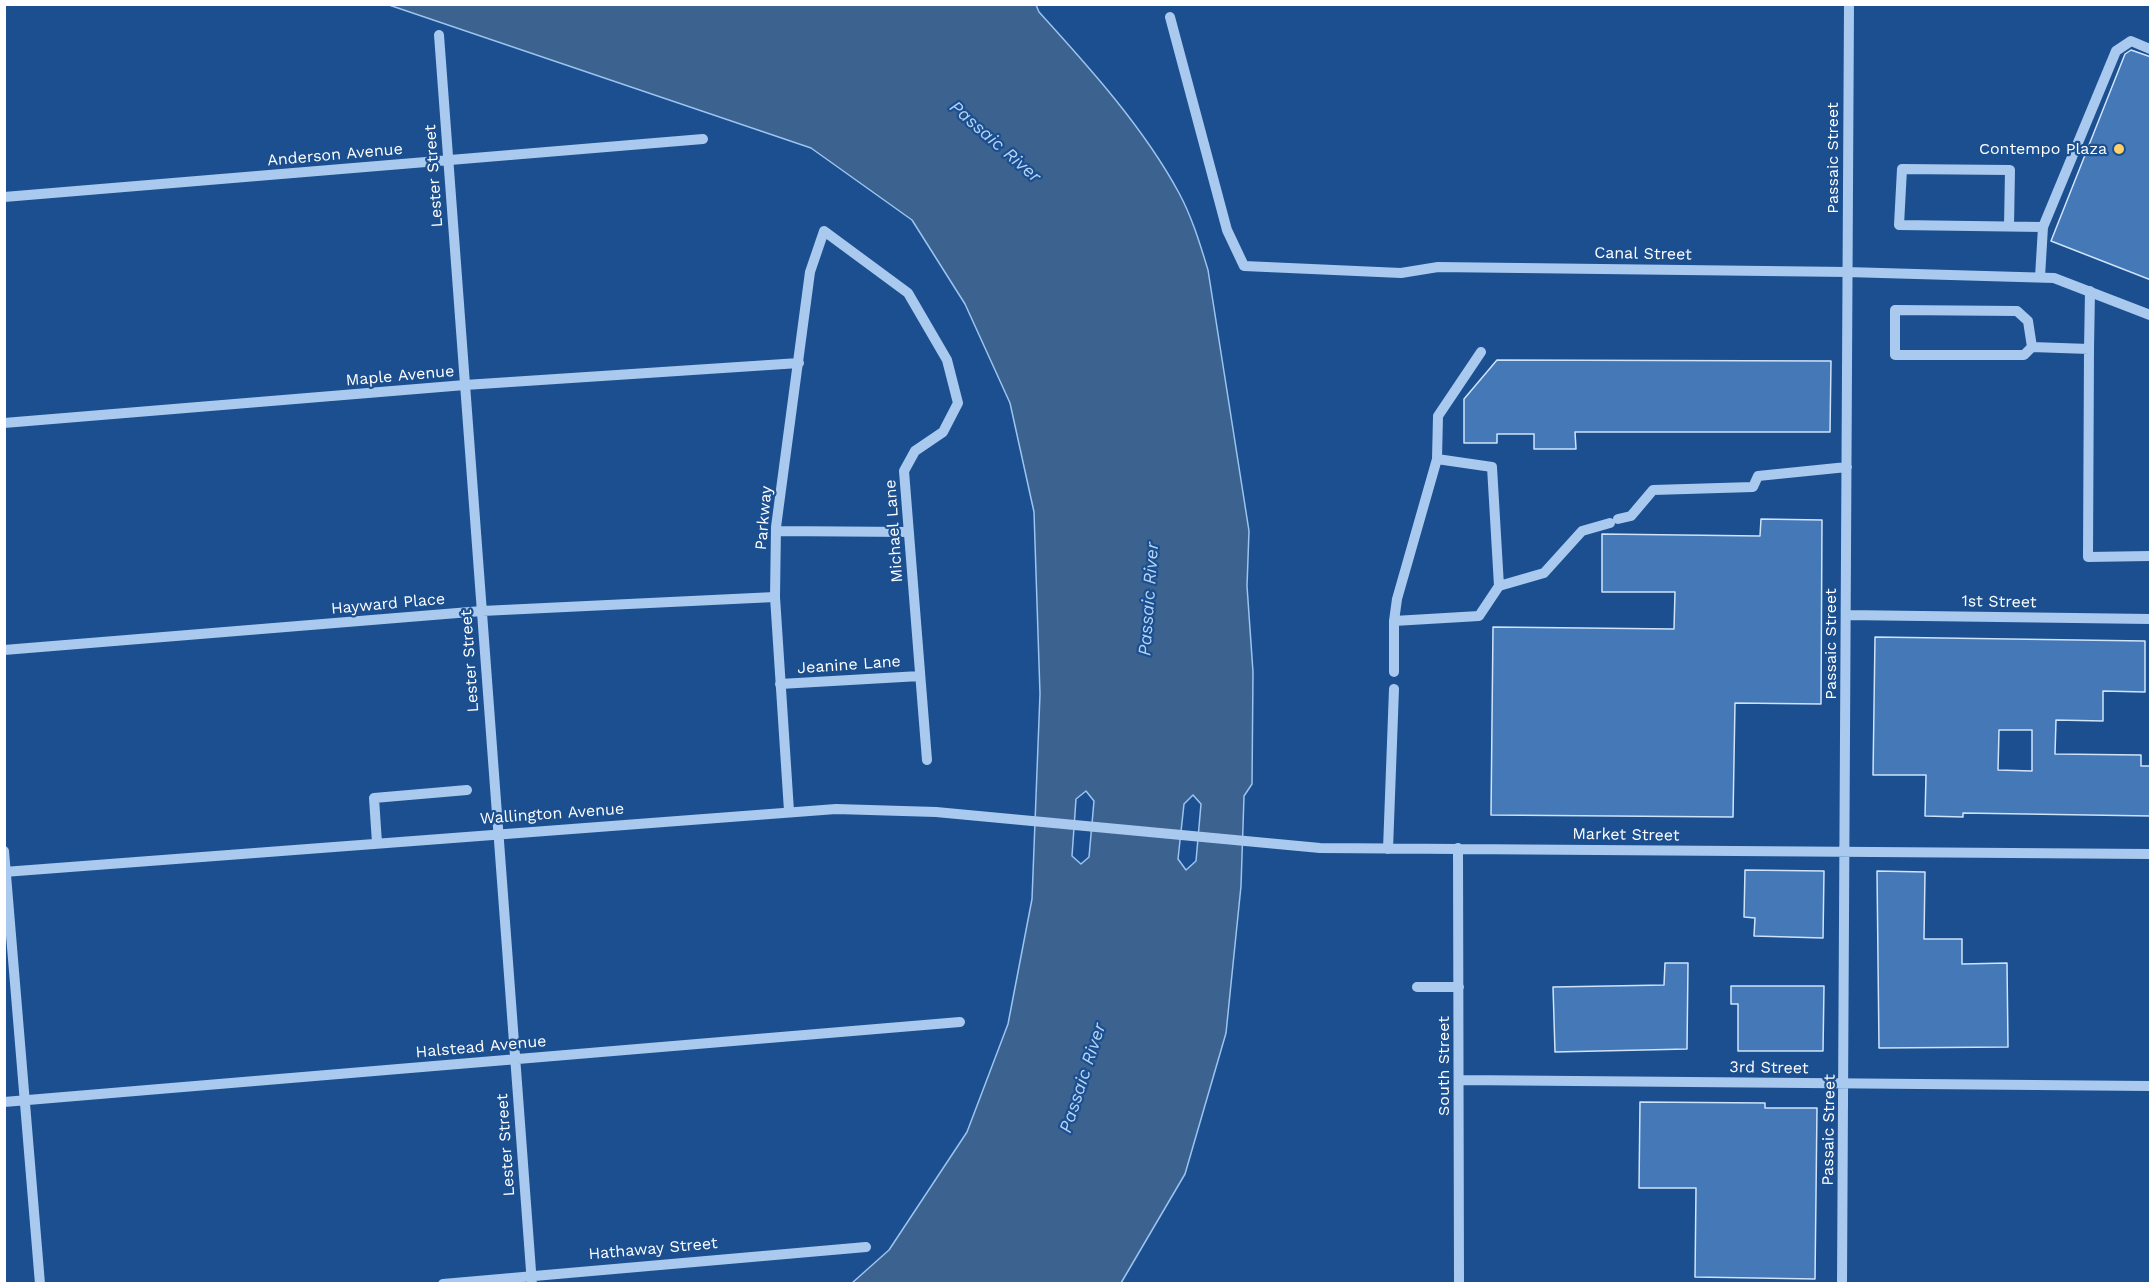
<!DOCTYPE html>
<html>
<head>
<meta charset="utf-8">
<style>
	body { margin:0 }
	#map { position:relative; width:2155px; height:1288px; overflow:hidden; background:#1b4f8f; font-family:"Work Sans",sans-serif }
	canvas { display:block }
	.frame { position:absolute; inset:0; border:6px solid #fff; pointer-events:none }
</style>
</head>
<body>
<div id="map">
<canvas width="2155" height="1288"></canvas>
<div class="frame"></div>
</div>
<script>
const ctx = document.querySelector('canvas').getContext('2d');
ctx.lineJoin = 'round';
function fill(path, color) {
  ctx.fillStyle = color;
  ctx.fill(path, 'evenodd');
}
function strokePath(path, color, width, dash) {
  ctx.strokeStyle = color;
  ctx.lineWidth = width;
  ctx.lineCap = dash ? 'butt' : 'round';
  ctx.setLineDash(dash || []);
  ctx.stroke(path);
}
function drawText(font, color, halo, rows, align = 'center') {
  ctx.font = font + ' "Work Sans",sans-serif';
  ctx.lineWidth = 4.5;
  ctx.setLineDash([]);
  ctx.textBaseline = 'middle';
  ctx.strokeStyle = halo;
  ctx.fillStyle = color;
  for (const [text, x, y, turn = 0] of rows) {
    ctx.save();
    ctx.translate(x, y);
    ctx.rotate((+turn || 0) * Math.PI / 180);
    ctx.textAlign = isNaN(turn) ? turn : align;
    if (halo) ctx.strokeText(text, 0, 0);
    ctx.fillText(text, 0, 0);
    ctx.restore();
  }
}
const water = new Path2D(`
	M 389,5 L 1036,5 L 1039,12 C 1089,67 1144,128 1179,193 C 1192,217 1200,244 1208,270 L 1249,531 L 1247,586 L 1253,672 L 1252,784 L 1244,796 L 1241,886 L 1226,1033 L 1185,1174 L 1121,1283 L 852,1283 L 889,1250 L 967,1132 L 1008,1024 L 1032,899 L 1040,694 L 1034,512 L 1010,403 L 965,304 L 912,220 L 811,148 ZM 1086,791 L 1094,801 L 1089,857 L 1081,864 L 1072,856 L 1076,799 ZM 1193,795 L 1201,804 L 1196,861 L 1186,870 L 1178,859 L 1184,804 Z`);
const building = new Path2D(`
	M 2131,50 L 2151,57 L 2151,280 L 2051,241 L 2125,54 Z
	M 1497,360 L 1831,361 L 1830,432 L 1575,432 L 1576,449 L 1534,449 L 1534,434 L 1497,434 L 1497,443 L 1464,443 L 1464,399 Z
	M 1761,519 L 1822,520 L 1821,704 L 1735,703 L 1733,817 L 1491,815 L 1493,627 L 1674,629 L 1675,592 L 1602,592 L 1602,534 L 1760,536 Z
	M 1875,637 L 2145,641 L 2145,692 L 2103,691 L 2103,721 L 2056,720 L 2055,754 L 2141,755 L 2141,766 L 2151,766 L 2151,816 L 1963,813 L 1963,817 L 1925,816 L 1926,775 L 1873,775 ZM 1999,730 L 2032,730 L 2032,771 L 1998,770 Z
	M 1745,870 L 1824,871 L 1823,938 L 1754,936 L 1755,918 L 1744,917 Z
	M 1877,871 L 1925,872 L 1924,939 L 1962,939 L 1962,964 L 2007,963 L 2008,1047 L 1879,1048 Z
	M 1665,963 L 1688,963 L 1687,1049 L 1555,1052 L 1553,987 L 1664,985 Z
	M 1731,986 L 1824,986 L 1823,1051 L 1738,1051 L 1738,1004 L 1731,1004 Z
	M 1640,1102 L 1765,1103 L 1765,1108 L 1817,1108 L 1815,1279 L 1695,1277 L 1696,1188 L 1639,1188 Z`);
const minor = new Path2D(`
	M 1170,17 L 1227,230 L 1244,266 L 1401,273 L 1438,267 L 1847,272 L 2054,278 L 2150,315
	M 439,35 L 532,1284
	M 4,197 L 703,139
	M 2009,226 L 2010,170 L 1902,169 L 1899,225 L 2043,227
	M 2040,277 L 2043,227 L 2116,51 L 2131,41 L 2150,49
	M 2032,347 L 2028,321 L 2017,311 L 1895,310 L 1895,355 L 2024,355 L 2032,347 L 2089,349 L 2090,291
	M 2089,349 L 2088,557 L 2150,556
	M 4,423 L 465,385 L 799,363
	M 1618,519 L 1631,516 L 1653,490 L 1753,487 L 1758,476 L 1847,467
	M 776,531 L 909,532
	M 1499,586 L 1544,573 L 1582,531 L 1610,523
	M 1846,615 L 2150,619
	M 1394,621 L 1397,599 L 1437,459
	M 4,650 L 482,611 L 775,597
	M 1394,672 L 1394,621 L 1479,616 L 1499,586 L 1492,467 L 1437,459 L 1438,416 L 1481,352
	M 780,684 L 920,676
	M 789,811 L 775,597 L 776,527 L 810,272 L 824,231 L 908,293 L 947,360 L 958,403 L 943,432 L 915,451 L 904,471 L 927,760
	M 377,843 L 374,798 L 467,790
	M 1458,848 L 1459,1284
	M 1388,849 L 1394,689
	M 4,851 L 40,1284
	M 4,872 L 836,809 L 936,812 L 1320,848 L 2150,854
	M 1417,987 L 1459,987
	M 1460,1080 L 2150,1086
	M 4,1102 L 960,1022
	M 443,1284 L 866,1247
	M 1842,1284 L 1849,4`);
const markers = [
	[2119,149,6,"#ffd166"]
];
const poiNames = [
	["Contempo Plaza",2107,149]
];
const streetNames = [
	["Anderson Avenue",335,155,-5],
	["Passaic Street",1833,158,-90],
	["Lester Street",434,176,-94],
	["Canal Street",1643,254,1],
	["Maple Avenue",400,376,-5],
	["Parkway",764,518,-85],
	["Michael Lane",894,531,-94],
	["1st Street",1999,602,1],
	["Hayward Place",388,604,-5],
	["Passaic Street",1831,644,-90],
	["Lester Street",470,661,-94],
	["Jeanine Lane",849,665,-4],
	["Wallington Avenue",552,814,-4],
	["Market Street",1626,835,1],
	["Halstead Avenue",481,1047,-5],
	["South Street",1444,1066,-90],
	["3rd Street",1769,1068,1],
	["Passaic Street",1829,1130,-89],
	["Lester Street",506,1145,-94],
	["Hathaway Street",653,1249,-5]
];
const waterNames = [
	["Passaic River",995,142,41],
	["Passaic River",1149,599,-86],
	["Passaic River",1083,1078,-72]
];
fill(water, '#3c6290');
strokePath(water, '#9cc4f0', 1.5);
fill(building, '#4478b7');
strokePath(building, '#cfe3fa', 1.5);
strokePath(minor, '#a9c9ee', 10);
for (const [x, y, r, color] of markers) {
  const dot = new Path2D();
  dot.arc(x, y, r, 0, 2 * Math.PI);
  ctx.fillStyle = color;
  ctx.fill(dot);
  strokePath(dot, '#1b4f8f', 2);
}
drawText('16px', '#fff', '#1b4f8f', poiNames, 'right');
drawText('16px', '#fff', '#1b4f8f', streetNames);
drawText('italic 18px', '#b5d3f5', '#1b4f8f', waterNames);
</script>
</body>
</html>
